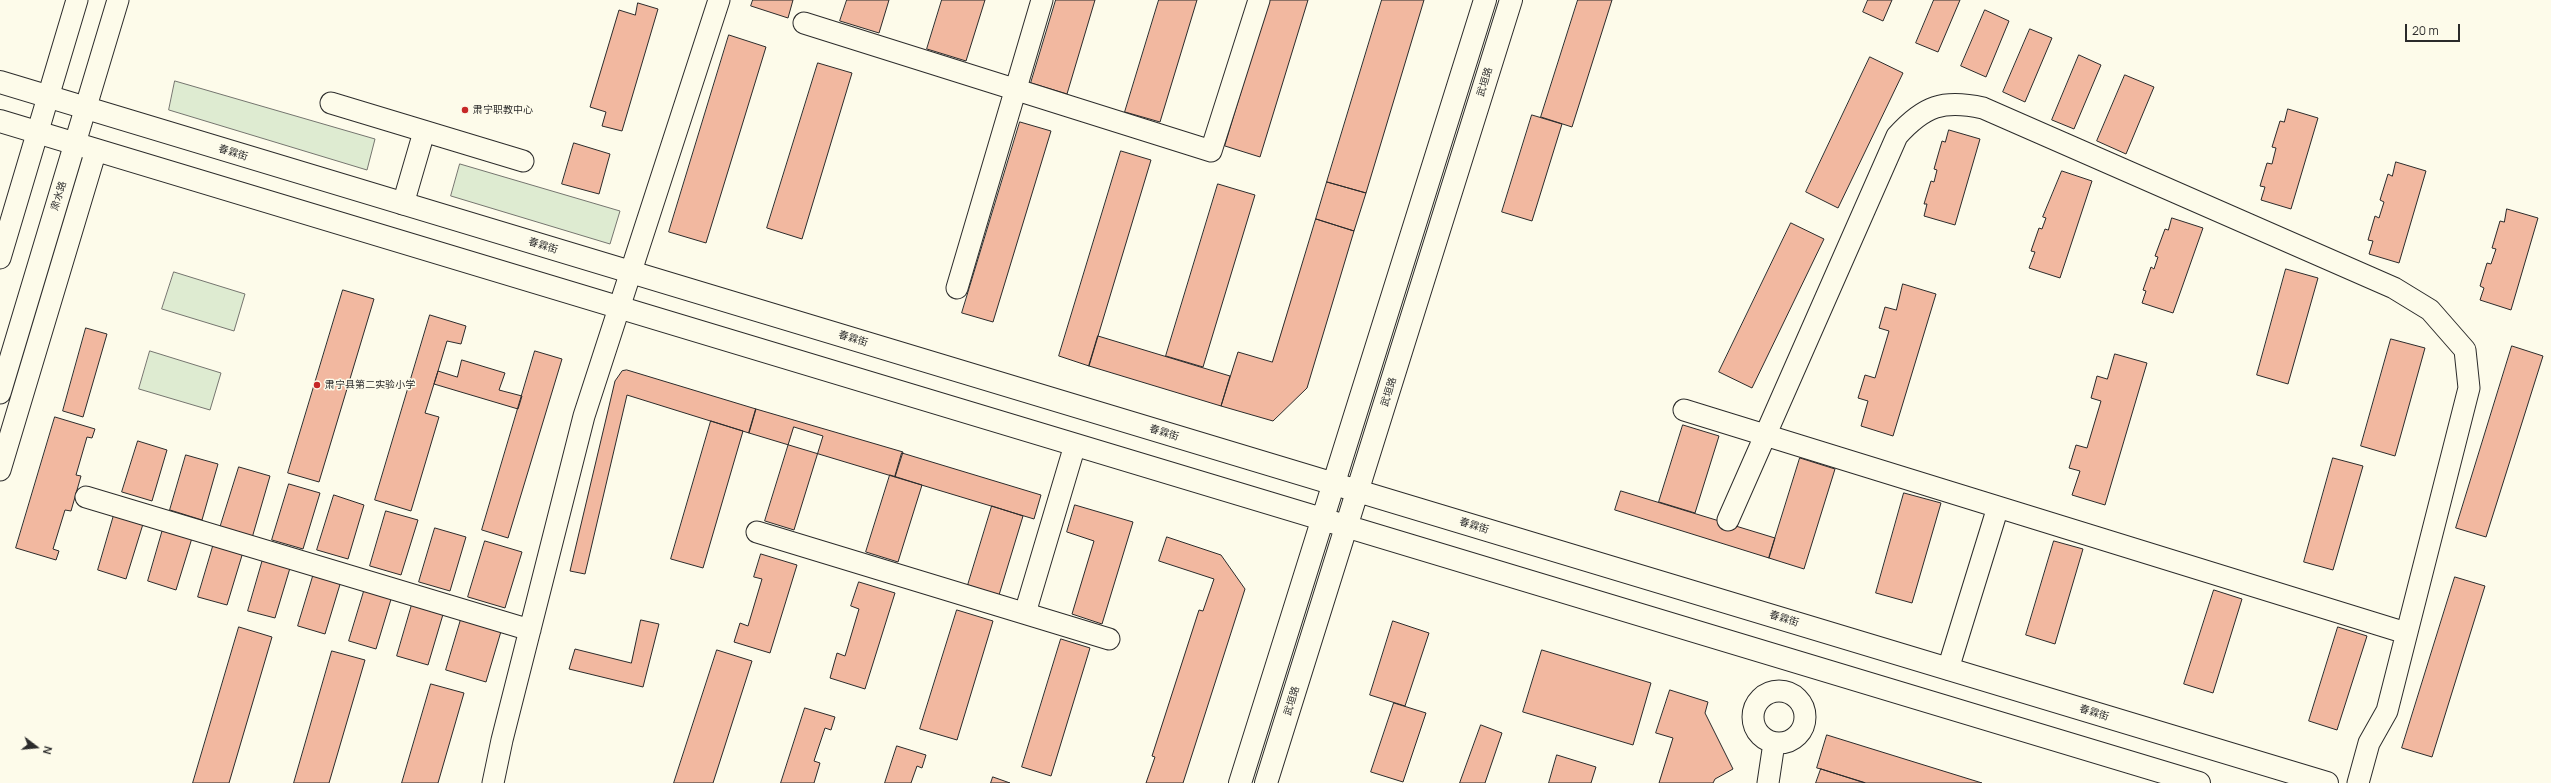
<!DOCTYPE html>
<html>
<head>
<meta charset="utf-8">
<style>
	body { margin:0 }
	#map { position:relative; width:2551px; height:783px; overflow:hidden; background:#fdfbea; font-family:Manrope,sans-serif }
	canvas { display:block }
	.north { position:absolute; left:16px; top:727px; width:40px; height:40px; -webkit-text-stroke:3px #fdfbea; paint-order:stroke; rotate:106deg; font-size:11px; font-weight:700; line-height:16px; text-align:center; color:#2b2b2b }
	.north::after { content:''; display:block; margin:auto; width:14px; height:18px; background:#2b2b2b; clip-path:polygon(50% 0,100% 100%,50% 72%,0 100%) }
	.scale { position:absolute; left:2405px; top:24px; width:55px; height:18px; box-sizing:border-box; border:2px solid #2b2b2b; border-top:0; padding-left:5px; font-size:12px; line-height:14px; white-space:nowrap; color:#2b2b2b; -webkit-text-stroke:3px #fdfbea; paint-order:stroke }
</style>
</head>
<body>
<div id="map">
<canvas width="2551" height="783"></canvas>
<div class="north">N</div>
<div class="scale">20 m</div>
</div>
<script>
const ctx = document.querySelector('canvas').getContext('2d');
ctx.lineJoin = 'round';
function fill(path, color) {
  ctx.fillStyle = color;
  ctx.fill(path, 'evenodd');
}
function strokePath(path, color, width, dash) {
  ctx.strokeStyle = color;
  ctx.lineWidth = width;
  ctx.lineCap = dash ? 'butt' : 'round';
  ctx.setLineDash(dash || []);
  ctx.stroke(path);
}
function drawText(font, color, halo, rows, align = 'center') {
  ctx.font = font + ' Manrope,"Noto Sans SC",sans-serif';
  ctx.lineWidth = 3;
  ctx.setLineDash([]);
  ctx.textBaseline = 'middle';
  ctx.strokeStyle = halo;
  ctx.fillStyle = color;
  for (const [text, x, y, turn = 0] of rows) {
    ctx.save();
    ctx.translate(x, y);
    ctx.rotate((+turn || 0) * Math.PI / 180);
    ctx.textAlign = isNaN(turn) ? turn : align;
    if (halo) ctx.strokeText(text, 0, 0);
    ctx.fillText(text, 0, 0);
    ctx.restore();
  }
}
const green = new Path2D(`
	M 175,81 L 375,139 L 367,170 L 169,110 Z
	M 460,164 L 620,211 L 610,244 L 451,196 Z
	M 174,272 L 245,294 L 234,331 L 162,309 Z
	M 150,351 L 221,373 L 210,410 L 139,389 Z`);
const building = new Path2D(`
	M 753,0 L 793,0 L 788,18 L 751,6 Z
	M 847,0 L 889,0 L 879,33 L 840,21 Z
	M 942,0 L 985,0 L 966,61 L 927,49 Z
	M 1056,0 L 1095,0 L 1067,94 L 1031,83 Z
	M 1159,0 L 1197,0 L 1160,122 L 1125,112 Z
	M 1269,0 L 1308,0 L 1260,157 L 1225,146 Z
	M 1382,0 L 1424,0 L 1366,193 L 1327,182 Z
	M 1578,0 L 1612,0 L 1572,127 L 1541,117 Z
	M 1868,0 L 1892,0 L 1883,21 L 1863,12 Z
	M 1934,0 L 1960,0 L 1938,52 L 1916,43 Z
	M 638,3 L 658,9 L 622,131 L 602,126 L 606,112 L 590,107 L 619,10 L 635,15 Z
	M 1985,10 L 2009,21 L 1986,77 L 1961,66 Z
	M 2030,29 L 2052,38 L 2025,102 L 2003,92 Z
	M 729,35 L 766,47 L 706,243 L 669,232 Z
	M 2079,55 L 2101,65 L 2074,129 L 2052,120 Z
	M 1870,57 L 1903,73 L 1838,208 L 1806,192 Z
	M 818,63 L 852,73 L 802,239 L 767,228 Z
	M 2125,75 L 2154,87 L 2126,154 L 2097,141 Z
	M 2288,109 L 2318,118 L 2291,209 L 2261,200 L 2265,187 L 2260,186 L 2267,163 L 2272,164 L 2276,148 L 2272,147 L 2280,121 L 2284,122 Z
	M 1532,115 L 1562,124 L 1532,221 L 1502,212 Z
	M 1020,122 L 1051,131 L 993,322 L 962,313 Z
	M 1949,130 L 1980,139 L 1955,225 L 1924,216 L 1927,204 L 1924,204 L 1931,181 L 1934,182 L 1937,170 L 1934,169 L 1942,141 L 1945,142 Z
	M 574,143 L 610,154 L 599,194 L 562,184 Z
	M 1121,151 L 1151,160 L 1089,366 L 1059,356 Z
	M 2396,162 L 2426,171 L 2399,263 L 2369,254 L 2373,241 L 2368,240 L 2375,216 L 2379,218 L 2384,202 L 2380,200 L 2388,174 L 2392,176 Z
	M 2062,171 L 2092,181 L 2060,278 L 2029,268 L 2035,252 L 2031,251 L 2039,228 L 2042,229 L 2046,218 L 2043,217 Z
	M 1327,182 L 1366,193 L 1354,231 L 1316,219 Z
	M 1218,184 L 1255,195 L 1203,367 L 1166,356 Z
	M 2507,209 L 2538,218 L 2511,310 L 2480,300 L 2484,288 L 2480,286 L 2487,263 L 2491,264 L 2496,249 L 2492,248 L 2500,221 L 2504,222 Z
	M 2172,218 L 2203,228 L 2173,313 L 2142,303 L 2146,291 L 2143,290 L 2151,267 L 2154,269 L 2158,257 L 2155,256 L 2165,229 L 2168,230 Z
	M 1316,219 L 1354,231 L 1307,388 L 1273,421 L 1221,406 L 1238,352 L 1272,362 Z
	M 1791,223 L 1824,239 L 1752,388 L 1719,372 Z
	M 2286,269 L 2318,278 L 2288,384 L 2257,375 Z
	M 1903,284 L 1936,294 L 1893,436 L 1861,426 L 1868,401 L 1858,398 L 1865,375 L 1875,378 L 1889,331 L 1879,328 L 1885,307 L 1896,310 Z
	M 343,290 L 374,299 L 319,482 L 288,473 Z
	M 430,315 L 466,326 L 461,344 L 447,341 L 438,371 L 425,413 L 439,417 L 411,511 L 375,500 Z
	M 86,328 L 107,334 L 83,417 L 63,411 Z
	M 1098,336 L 1230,376 L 1221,406 L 1089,366 Z
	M 2391,339 L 2425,348 L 2395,456 L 2361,446 Z
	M 2512,346 L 2543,356 L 2486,537 L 2456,528 Z
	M 535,351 L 562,359 L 508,538 L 482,530 Z
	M 2115,354 L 2147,363 L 2105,505 L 2072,495 L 2080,471 L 2069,468 L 2076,445 L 2087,448 L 2101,401 L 2091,398 L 2097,376 L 2107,379 Z
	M 462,360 L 505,373 L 499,390 L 522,396 L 518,409 L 434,384 L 438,371 L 457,377 Z
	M 627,370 L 756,409 L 749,433 L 627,395 L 585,574 L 570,571 L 615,381 L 622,371 Z
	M 756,409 L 903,452 L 895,477 L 749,433 Z
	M 55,417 L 95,429 L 92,438 L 87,437 L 76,475 L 81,476 L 71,511 L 65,510 L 53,549 L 59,551 L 56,560 L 16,548 Z
	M 711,421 L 743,431 L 703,568 L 671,559 Z
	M 1683,425 L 1719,436 L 1695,513 L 1659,502 Z
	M 794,427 L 823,436 L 794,530 L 765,521 Z
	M 138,441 L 167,450 L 152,501 L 122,492 Z
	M 902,453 L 1041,495 L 1034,519 L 895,477 Z
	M 186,455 L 218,464 L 202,520 L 170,510 Z
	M 1800,458 L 1835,469 L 1804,569 L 1769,558 Z
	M 2333,458 L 2363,466 L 2333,570 L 2304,562 Z
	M 239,467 L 270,476 L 252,538 L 220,528 Z
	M 890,475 L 922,485 L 898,562 L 866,552 Z
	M 289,484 L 320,493 L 303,549 L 272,540 Z
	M 1621,491 L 1775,538 L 1769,558 L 1615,510 Z
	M 1904,493 L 1941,503 L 1912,603 L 1876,593 Z
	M 334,495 L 364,505 L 348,559 L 317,550 Z
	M 1075,505 L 1133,522 L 1102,624 L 1072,614 L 1094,541 L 1067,532 Z
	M 992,506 L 1023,516 L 999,595 L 968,585 Z
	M 386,511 L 418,520 L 401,575 L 370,566 Z
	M 114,515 L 143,524 L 126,579 L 98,570 Z
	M 435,528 L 466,537 L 450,591 L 419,582 Z
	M 163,529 L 192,538 L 176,590 L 148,581 Z
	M 1167,537 L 1221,555 L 1245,589 L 1183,783 L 1146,783 L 1155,757 L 1152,756 L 1199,610 L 1203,611 L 1214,579 L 1159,561 Z
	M 485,541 L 522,552 L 505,608 L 468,597 Z
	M 2054,541 L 2083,549 L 2055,644 L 2026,635 Z
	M 214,543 L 243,552 L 227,605 L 198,597 Z
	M 761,554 L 797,565 L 770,653 L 734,642 L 740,623 L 748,626 L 762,579 L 754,577 Z
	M 263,559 L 290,568 L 275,618 L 248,611 Z
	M 314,573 L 341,581 L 325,634 L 298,626 Z
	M 2455,577 L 2485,586 L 2432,757 L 2402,748 Z
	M 859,582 L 895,593 L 865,689 L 830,678 L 837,653 L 845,656 L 859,609 L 851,606 Z
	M 365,588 L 392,596 L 376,649 L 349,641 Z
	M 2214,590 L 2242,599 L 2213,693 L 2184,684 Z
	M 413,601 L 444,611 L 428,665 L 397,656 Z
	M 957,610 L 993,621 L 957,740 L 920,729 Z
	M 462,616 L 502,628 L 486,682 L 446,670 Z
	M 641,620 L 659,624 L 643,687 L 569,669 L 575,649 L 631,663 Z
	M 1393,621 L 1429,633 L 1405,706 L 1370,695 Z
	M 239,627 L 272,637 L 229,783 L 193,783 Z
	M 2338,627 L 2367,636 L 2337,730 L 2309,721 Z
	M 1061,639 L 1090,648 L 1051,776 L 1022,767 Z
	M 717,650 L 752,661 L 713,783 L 674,783 Z
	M 1542,650 L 1651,683 L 1633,745 L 1523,712 Z
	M 332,651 L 365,660 L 329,783 L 294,783 Z
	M 431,684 L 464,693 L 438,783 L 402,783 Z
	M 1670,690 L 1708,702 L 1705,713 L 1733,769 L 1715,779 L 1713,783 L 1659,783 L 1673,738 L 1656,733 Z
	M 1394,703 L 1426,713 L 1403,782 L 1371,772 Z
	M 805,708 L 835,717 L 831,730 L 825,728 L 814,761 L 820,763 L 814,783 L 781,783 Z
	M 1481,725 L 1502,733 L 1485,783 L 1460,783 Z
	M 1827,735 L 1982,783 L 1866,783 L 1821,769 L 1817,768 Z
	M 897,746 L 926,755 L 922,768 L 917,766 L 911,783 L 885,783 Z
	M 1557,755 L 1596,767 L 1591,783 L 1549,783 Z
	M 1821,769 L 1865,783 L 1816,783 Z
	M 993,777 L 1010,783 L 991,783 Z`);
const minor = new Path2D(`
	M 804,23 L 1211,151 L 1259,0
	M 331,103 L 523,161
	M 403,204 L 424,132
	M 0,258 L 77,0
	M 957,288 L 1042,0
	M 0,393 L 118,0
	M 1684,410 L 2406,633
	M 0,470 L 96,150
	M 86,497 L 530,630
	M 1728,520 L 1897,136 C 1924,106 1943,99 1983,108 L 2394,288 L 2430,310 L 2465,350 L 2469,388 L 2387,711 L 2369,743 L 2358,783
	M 757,532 L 1109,639
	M 1025,613 L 1075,445
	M 1948,669 L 1998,507
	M1753 717a26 26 0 1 1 52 0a26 26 0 1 1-52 0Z
	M 493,783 L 502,740 L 584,416 L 719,0
	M 1768,783 L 1774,743`);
const major = new Path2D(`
	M 0,82 L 2327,783
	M 0,121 L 2199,783
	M 1240,783 L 1485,0
	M 1266,783 L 1511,0`);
const markers = [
	[465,110,4,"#c62828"],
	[317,385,4,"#c62828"]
];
const streetNames = [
	["武垣路",1485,82,-73],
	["春霖街",233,153,17],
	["肃水路",59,196,-73],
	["春霖街",543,246,17],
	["春霖街",853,339,17],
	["武垣路",1389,392,-73],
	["春霖街",1164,433,17],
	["春霖街",1474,526,17],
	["春霖街",1784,619,17],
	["武垣路",1292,701,-73],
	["春霖街",2094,713,17]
];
const poiNames = [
	["肃宁职教中心",473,110],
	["肃宁县第二实验小学",325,385]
];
fill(green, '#deebd1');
strokePath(green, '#74746e', 1);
fill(building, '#f2b8a0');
strokePath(building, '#2b2b2b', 1);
strokePath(minor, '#2b2b2b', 23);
strokePath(major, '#2b2b2b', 24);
strokePath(minor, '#fdfbea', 21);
strokePath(major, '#fdfbea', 22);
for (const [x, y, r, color] of markers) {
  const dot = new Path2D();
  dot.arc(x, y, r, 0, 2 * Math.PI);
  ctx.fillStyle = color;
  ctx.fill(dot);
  strokePath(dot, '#fdfbea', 1.5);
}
drawText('10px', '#2b2b2b', '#fdfbea', streetNames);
drawText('10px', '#2b2b2b', '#fdfbea', poiNames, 'left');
</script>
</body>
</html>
